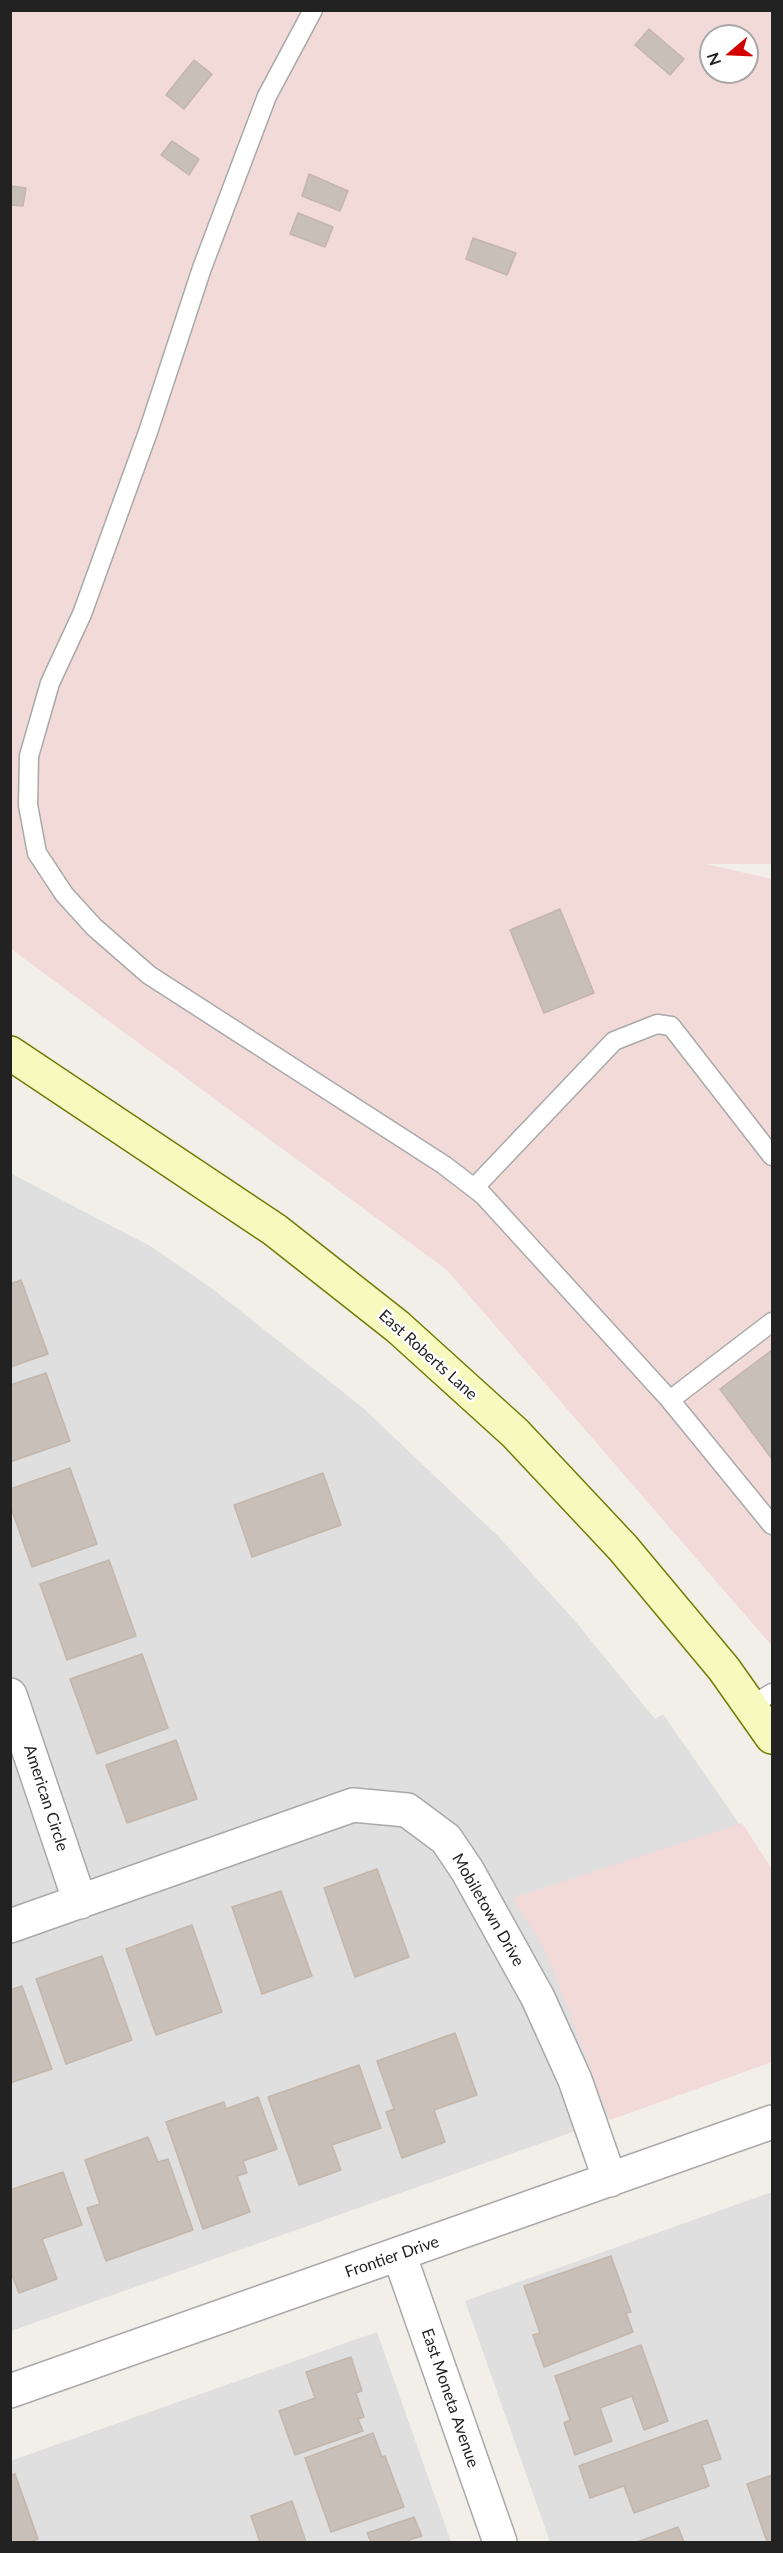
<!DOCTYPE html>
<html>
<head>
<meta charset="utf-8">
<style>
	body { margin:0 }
	#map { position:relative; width:783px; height:2553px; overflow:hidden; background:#f2efe9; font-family:Lato,sans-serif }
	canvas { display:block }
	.frame { position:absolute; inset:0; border:12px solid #222; pointer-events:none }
	.north { position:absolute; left:699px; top:24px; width:60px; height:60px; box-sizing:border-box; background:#fff; border:2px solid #a7a7a7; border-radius:50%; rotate:251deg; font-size:16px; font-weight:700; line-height:24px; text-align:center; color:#222 }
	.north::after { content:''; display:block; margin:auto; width:21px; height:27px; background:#d40000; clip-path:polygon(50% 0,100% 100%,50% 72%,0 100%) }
</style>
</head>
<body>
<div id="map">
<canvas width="783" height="2553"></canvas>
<div class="frame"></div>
<div class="north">N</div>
</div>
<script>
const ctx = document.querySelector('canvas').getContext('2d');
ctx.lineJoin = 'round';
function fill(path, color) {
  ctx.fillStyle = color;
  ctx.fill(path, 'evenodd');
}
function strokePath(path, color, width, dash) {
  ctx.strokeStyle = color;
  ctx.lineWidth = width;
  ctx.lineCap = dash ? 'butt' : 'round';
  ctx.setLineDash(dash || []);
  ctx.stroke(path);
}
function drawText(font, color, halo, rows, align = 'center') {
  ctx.font = font + ' Lato,sans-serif';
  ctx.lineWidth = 5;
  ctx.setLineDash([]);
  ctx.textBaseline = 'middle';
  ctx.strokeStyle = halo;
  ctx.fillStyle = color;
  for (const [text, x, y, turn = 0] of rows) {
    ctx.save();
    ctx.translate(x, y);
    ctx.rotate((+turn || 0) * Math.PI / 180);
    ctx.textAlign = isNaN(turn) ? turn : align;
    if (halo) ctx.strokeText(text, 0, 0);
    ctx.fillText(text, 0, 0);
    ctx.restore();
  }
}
const residential = new Path2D(`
	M 10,1173 L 152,1247 L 214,1290 L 362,1407 L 499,1537 L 575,1621 L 655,1719 L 663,1714 L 772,1871 L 618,2116 L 11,2331 Z
	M 772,2192 L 772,2542 L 550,2542 L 465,2301 Z
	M 377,2332 L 451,2542 L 11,2542 L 10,2461 Z`);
const commercial = new Path2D(`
	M 11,11 L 772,11 L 772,864 L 705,864 L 772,879 L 772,1646 L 447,1270 L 11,949 ZM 711,36 L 747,36 L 747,72 L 711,72 Z
	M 742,1823 L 772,1869 L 772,2062 L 610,2120 L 546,1952 L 513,1898 Z`);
const building = new Path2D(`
	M 649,29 L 684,59 L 670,75 L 635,45 Z
	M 194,60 L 212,74 L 184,109 L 166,95 Z
	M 172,141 L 199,159 L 189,175 L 161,155 Z
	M 309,174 L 348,191 L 340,211 L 302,196 Z
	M 10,186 L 26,188 L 23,206 L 10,205 Z
	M 298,213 L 333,227 L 325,247 L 290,234 Z
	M 473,238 L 516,253 L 507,275 L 466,259 Z
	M 560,909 L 594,993 L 544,1013 L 510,930 Z
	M 21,1280 L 48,1354 L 10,1367 L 10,1284 Z
	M 772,1350 L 772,1459 L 720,1389 Z
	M 46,1373 L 70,1441 L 10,1462 L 10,1385 Z
	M 70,1468 L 97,1544 L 32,1567 L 10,1505 L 10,1489 Z
	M 323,1473 L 341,1525 L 252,1557 L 234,1505 Z
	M 109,1560 L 136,1636 L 67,1660 L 40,1584 Z
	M 142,1654 L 168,1728 L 97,1754 L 70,1679 Z
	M 176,1740 L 197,1799 L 127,1823 L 106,1765 Z
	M 377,1869 L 409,1957 L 355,1977 L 324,1888 Z
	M 281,1891 L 312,1976 L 262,1994 L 232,1907 Z
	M 192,1925 L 222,2012 L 156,2035 L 126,1949 Z
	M 102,1956 L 132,2040 L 66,2064 L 36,1979 Z
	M 22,1986 L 52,2069 L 10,2083 L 10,1990 Z
	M 455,2033 L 477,2095 L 434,2110 L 445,2142 L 402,2158 L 386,2112 L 394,2109 L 377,2061 Z
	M 359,2065 L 381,2128 L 332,2145 L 341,2170 L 299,2185 L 268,2097 Z
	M 258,2097 L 277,2149 L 243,2161 L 247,2173 L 237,2176 L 250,2212 L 203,2229 L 166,2122 L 224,2102 L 226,2109 Z
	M 148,2137 L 158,2162 L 168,2159 L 193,2230 L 106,2261 L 87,2208 L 100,2204 L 85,2160 Z
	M 63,2172 L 82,2225 L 42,2239 L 57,2279 L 19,2293 L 10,2270 L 10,2190 Z
	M 611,2256 L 631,2312 L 626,2313 L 633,2332 L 544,2367 L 533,2335 L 540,2333 L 524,2286 Z
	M 641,2345 L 668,2421 L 644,2430 L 632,2396 L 600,2408 L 612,2441 L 575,2455 L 564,2423 L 570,2420 L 555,2376 Z
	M 351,2357 L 362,2391 L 356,2393 L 364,2417 L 358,2419 L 363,2431 L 295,2455 L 279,2411 L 315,2398 L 306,2372 Z
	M 707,2420 L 721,2459 L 702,2465 L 709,2486 L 634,2513 L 624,2486 L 590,2498 L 579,2466 Z
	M 373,2433 L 382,2457 L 385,2456 L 404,2507 L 331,2532 L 305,2458 Z
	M 15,2474 L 38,2539 L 29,2542 L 10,2542 L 10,2475 Z
	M 772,2475 L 772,2542 L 767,2542 L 747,2484 Z
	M 292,2501 L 306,2542 L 260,2542 L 251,2516 Z
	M 414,2517 L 422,2536 L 409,2540 L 409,2542 L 371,2542 L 367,2533 Z
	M 678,2527 L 684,2542 L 637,2542 Z`);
const service = new Path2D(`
	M 313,10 L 267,96 L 202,268 L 148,432 L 82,614 L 50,683 L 29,756 L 28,805 L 37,853 L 64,894 L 94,927 L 149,975 L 444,1165 L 483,1195 L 670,1400 L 772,1525
	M 474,1188 L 614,1041 L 657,1024 L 671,1026 L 772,1156
	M 670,1400 L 772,1322
	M 750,1706 L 772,1693`);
const minor = new Path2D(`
	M 10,1695 L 80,1902
	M 10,1926 L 353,1805 L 407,1810 L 446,1839 L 467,1870 L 538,1998 L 575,2080 L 610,2180
	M 399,2254 L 500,2542
	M 10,2391 L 772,2122`);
const secondary = new Path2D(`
	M 10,1053 L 275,1230 L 398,1327 L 515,1433 L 623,1548 L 724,1669 L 772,1737`);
const streetNames = [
	["East Roberts Lane",428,1355,42],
	["American Circle",46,1798,72],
	["Mobiletown Drive",488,1910,60],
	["Frontier Drive",392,2257,-19],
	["East Moneta Avenue",450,2398,71]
];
fill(residential, '#e0dfdf');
fill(commercial, '#f2dad9');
fill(building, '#c7bfb8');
strokePath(building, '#c4b6ab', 1.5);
strokePath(service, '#a9a9a9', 21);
strokePath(minor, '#a9a9a9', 36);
strokePath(secondary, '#707d05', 36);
strokePath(service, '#fff', 18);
strokePath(minor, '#fff', 33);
strokePath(secondary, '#f7fabf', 33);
drawText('16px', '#222', '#fff', streetNames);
</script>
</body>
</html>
